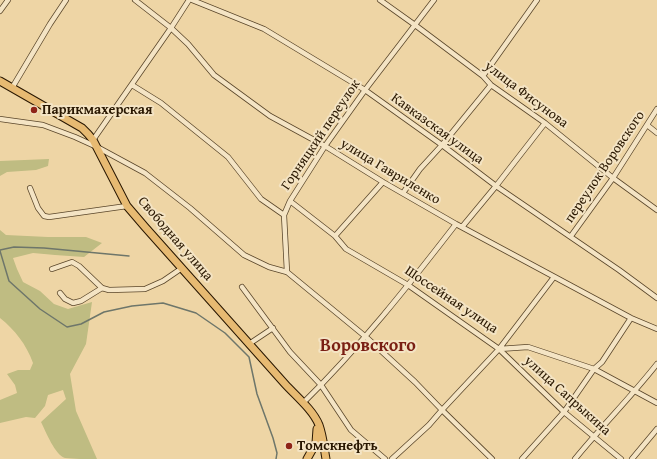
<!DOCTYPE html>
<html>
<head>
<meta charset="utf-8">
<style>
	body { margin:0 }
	canvas { display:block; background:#eed5a5 }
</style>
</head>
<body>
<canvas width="657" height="459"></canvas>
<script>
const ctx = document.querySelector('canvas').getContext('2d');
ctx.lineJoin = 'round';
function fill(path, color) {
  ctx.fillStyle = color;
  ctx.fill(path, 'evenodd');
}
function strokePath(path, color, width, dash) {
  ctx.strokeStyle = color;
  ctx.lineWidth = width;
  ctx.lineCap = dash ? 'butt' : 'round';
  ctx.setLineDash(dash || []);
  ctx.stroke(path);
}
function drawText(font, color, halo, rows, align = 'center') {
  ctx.font = font + ' "Gentium Book Plus",serif';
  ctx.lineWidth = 4;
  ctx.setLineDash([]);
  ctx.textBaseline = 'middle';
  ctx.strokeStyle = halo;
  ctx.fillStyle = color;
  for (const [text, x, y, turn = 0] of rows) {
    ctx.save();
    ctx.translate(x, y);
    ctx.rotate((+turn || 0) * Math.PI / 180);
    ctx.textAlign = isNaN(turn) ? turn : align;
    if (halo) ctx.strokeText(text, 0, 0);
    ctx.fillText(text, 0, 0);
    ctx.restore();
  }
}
const green = new Path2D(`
	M 49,159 L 48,166 L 36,170 L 7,172 L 0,176 L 0,161 Z
	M 0,230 L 6,235 L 48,237 L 86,237 L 102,243 L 84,257 L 55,255 L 33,253 L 13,258 L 17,269 L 23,282 L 40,291 L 54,304 L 68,309 L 92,302 L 86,344 L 70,374 L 76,411 L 97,459 C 89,459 71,459 65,458 C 55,455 46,432 41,422 L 66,399 L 63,390 L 48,395 L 45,406 L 35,418 L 26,417 L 0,423 L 0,400 L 17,393 L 15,385 L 7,374 L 18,370 L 30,370 L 33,363 C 26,344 15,330 0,318 Z`);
const stream = new Path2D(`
	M 0,250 L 14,247 L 44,248 L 129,256
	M 0,251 L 9,281 L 40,309 L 67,327 L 81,324 L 104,312 L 132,306 L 163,303 L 196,313 L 225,333 L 249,357 L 257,394 L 273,438 L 277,453 L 276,459`);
const minor = new Path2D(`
	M 135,0 L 171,28 L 188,44 L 214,75 L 270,116 L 325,146 L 383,182 L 456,224 L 631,318 L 657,329
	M 192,0 L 264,29 L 365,90 L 442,145 L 496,186 L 619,270 L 657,298
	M 380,0 L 415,25 L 483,76 L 491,85 L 545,123 L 613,178 L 657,210
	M 0,11 L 8,0
	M 483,76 L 537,0
	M 132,85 L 161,103 L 228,157 L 261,199 L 284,215
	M 12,88 L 50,24 L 66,0
	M 0,119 L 43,125 L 75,137 L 97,147 L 145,173 L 190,208 L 244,255 L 269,267 L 287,272 L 366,337 L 415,382 L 442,410 L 492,459
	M 647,125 L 657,133
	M 93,140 L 171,28 L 189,0
	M 30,188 L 38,208 L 44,216 L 49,217 L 127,206
	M 403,193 L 420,169 L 442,145 L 491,85
	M 290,201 L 335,236 L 346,249 L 408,285 L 499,349 L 564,412 L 621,459
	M 462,227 L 496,186 L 545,123
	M 335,236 L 383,182
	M 571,236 L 613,178 L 657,109
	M 52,269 L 72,262 L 79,266 L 102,288 L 109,290 L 145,289 L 163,281 L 182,268
	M 287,272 L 284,215 L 290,201 L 325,146 L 365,90 L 434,0
	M 242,287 L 290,352 L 321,385 L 351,430 L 385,459
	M 60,293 L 65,299 L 73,303 L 81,301 L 102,288
	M 249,344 L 273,328
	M 499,349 L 528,347 L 594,369 L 657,403
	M 303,403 C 359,348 408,286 456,224
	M 392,459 L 429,425 L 442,410 L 499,349 L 554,277
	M 522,459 L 564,412 L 594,369 L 602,362 L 631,318
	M 575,459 C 602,426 631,397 657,364
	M 632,459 L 657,429`);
const primary = new Path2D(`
	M 0,81 L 82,128 L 88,134 L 93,140 L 127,206 L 145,227 L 285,384 C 296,396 313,410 319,425 C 323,436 324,448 326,459
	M 307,459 L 316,443 L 317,429`);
const markers = [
	[34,110,4,"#8f2418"],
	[289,446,4,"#8f2418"]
];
const streetNames = [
	["улица Фисунова",526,95,37],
	["Кавказская улица",437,129,36],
	["Горняцкий переулок",321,135,-56],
	["переулок Воровского",605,167,-56],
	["улица Гавриленко",390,172,31],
	["Свободная улица",175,239,49],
	["Шоссейная улица",451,300,34],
	["улица Сапрыкина",567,396,42]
];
const poiNames = [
	["Парикмахерская",42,110],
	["Томскнефть",297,446]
];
const districtNames = [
	["Воровского",368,346]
];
fill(green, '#bfbc82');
strokePath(stream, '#6e766a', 1.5);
strokePath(minor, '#5a462a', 6);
strokePath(primary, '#291701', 9);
strokePath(minor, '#f4e4c4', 4.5);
strokePath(primary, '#e7ba72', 7);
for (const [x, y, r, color] of markers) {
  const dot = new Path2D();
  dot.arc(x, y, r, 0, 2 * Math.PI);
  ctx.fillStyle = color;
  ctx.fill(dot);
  strokePath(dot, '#f4e4c4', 1.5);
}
drawText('14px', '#291701', '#f4e4c4', streetNames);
drawText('bold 14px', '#291701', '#f4e4c4', poiNames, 'left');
drawText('bold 18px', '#7a1f14', '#f4e4c4', districtNames);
</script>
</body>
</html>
